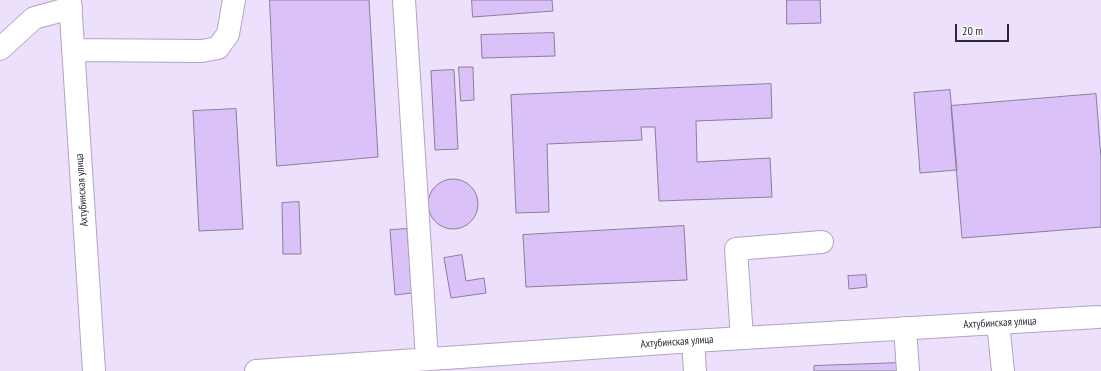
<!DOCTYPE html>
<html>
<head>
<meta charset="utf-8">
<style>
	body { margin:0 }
	#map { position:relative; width:1101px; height:371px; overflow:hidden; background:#ece0fc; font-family:"PT Sans Narrow",sans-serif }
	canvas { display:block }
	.scale { position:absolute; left:955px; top:24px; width:54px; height:18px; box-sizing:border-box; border:2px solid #2d2833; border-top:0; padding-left:5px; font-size:12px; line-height:14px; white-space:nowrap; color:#2d2833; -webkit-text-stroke:3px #fff; paint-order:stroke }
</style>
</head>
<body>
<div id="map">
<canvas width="1101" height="371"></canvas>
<div class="scale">20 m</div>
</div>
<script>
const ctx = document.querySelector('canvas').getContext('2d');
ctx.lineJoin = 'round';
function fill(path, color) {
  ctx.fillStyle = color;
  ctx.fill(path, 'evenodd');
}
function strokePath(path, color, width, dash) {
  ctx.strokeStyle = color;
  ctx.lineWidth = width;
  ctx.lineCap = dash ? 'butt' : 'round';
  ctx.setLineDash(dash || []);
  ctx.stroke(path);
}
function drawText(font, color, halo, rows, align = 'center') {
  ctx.font = font + ' "PT Sans Narrow",sans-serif';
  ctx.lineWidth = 3;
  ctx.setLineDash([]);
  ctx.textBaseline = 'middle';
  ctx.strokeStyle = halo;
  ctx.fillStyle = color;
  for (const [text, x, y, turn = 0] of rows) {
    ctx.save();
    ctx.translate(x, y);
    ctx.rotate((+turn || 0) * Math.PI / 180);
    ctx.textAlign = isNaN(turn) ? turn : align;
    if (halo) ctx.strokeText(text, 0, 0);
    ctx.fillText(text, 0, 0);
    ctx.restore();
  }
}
const building = new Path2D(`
	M 270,0 L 369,0 L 378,157 L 277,166 Z
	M 472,0 L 552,0 L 553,11 L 473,17 Z
	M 787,0 L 820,0 L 821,23 L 787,24 Z
	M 554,33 L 555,56 L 482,58 L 481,35 Z
	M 459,67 L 473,67 L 474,100 L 461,101 Z
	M 454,70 L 458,149 L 435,150 L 431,71 Z
	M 771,84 L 772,118 L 696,121 L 697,162 L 770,158 L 772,197 L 659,201 L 655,127 L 641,127 L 642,140 L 547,144 L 549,212 L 516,213 L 511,95 Z
	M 950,90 L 957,170 L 920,173 L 914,93 Z
	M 1096,94 L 1101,158 L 1101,227 L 962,238 L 951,106 Z
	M 236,109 L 243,229 L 199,231 L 193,111 Z
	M428 204a25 25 0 1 1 50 0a25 25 0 1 1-50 0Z
	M 299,202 L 301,254 L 283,254 L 282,203 Z
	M 684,226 L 687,280 L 526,287 L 523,235 Z
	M 407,229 L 412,293 L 395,295 L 390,230 Z
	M 462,255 L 466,281 L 484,278 L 486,293 L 451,298 L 444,258 Z
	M 866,275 L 867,287 L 849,289 L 848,276 Z
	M 899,363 L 900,371 L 814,371 L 814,366 Z`);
const minor = new Path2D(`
	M 70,0 L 94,371
	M 404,0 L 427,359
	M 0,49 L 34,18 L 71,8
	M 73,50 L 202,51 L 218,48 L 228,34 L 234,0
	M 998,323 L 1003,371
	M 905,328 L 908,371
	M 742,338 L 736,249 L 822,242
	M 693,341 L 695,371
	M 256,371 L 693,341 L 1098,317`);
const streetNames = [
	["Ахтубинская улица",82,190,-94],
	["Ахтубинская улица",1000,323,-3],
	["Ахтубинская улица",677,342,-4]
];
fill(building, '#dac2f8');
strokePath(building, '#897e98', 1);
strokePath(minor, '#b1a5c0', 24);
strokePath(minor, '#fff', 22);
drawText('11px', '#2d2833', '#fff', streetNames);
</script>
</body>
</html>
